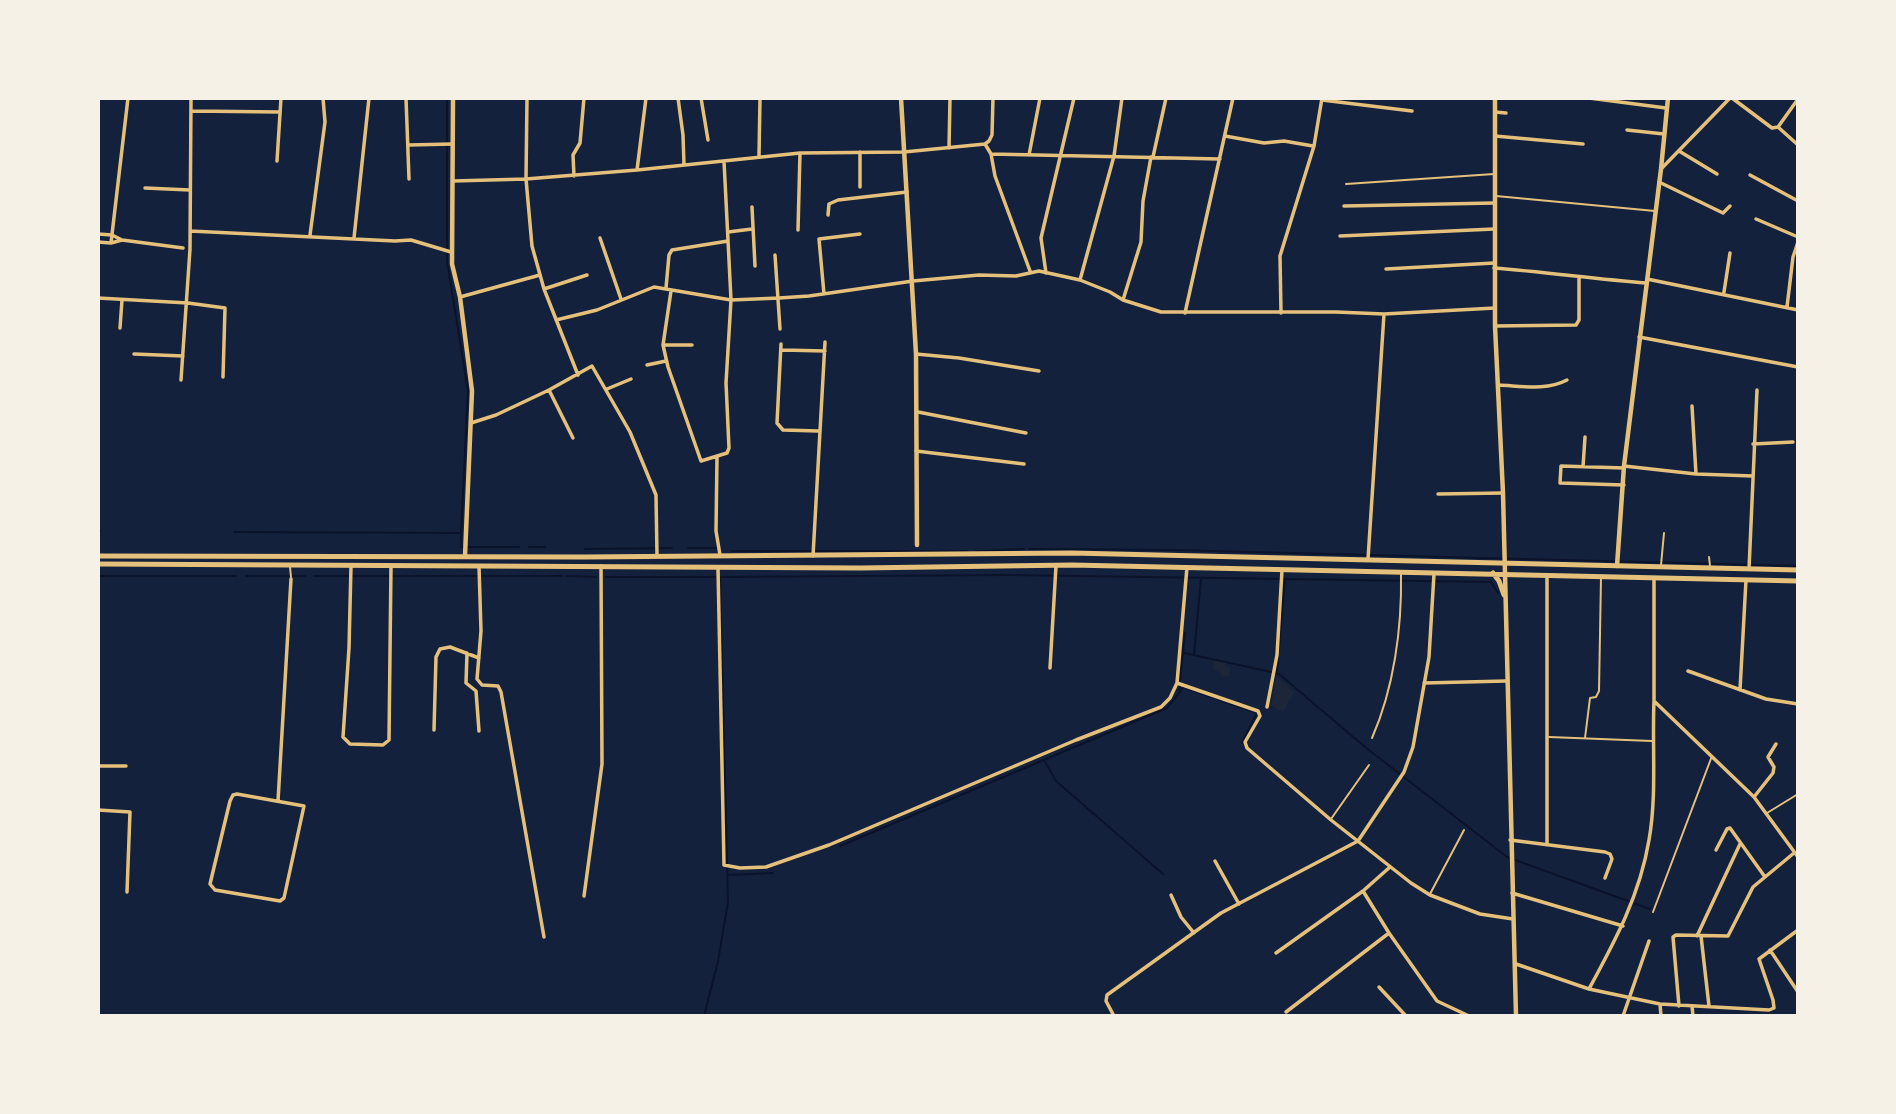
<!DOCTYPE html>
<html>
<head>
<meta charset="utf-8">
<style>
	body { margin:0 }
	#map { position:relative; width:1896px; height:1114px; overflow:hidden; background:#14213d; font-family:Lato,sans-serif }
	canvas { display:block }
	.frame { position:absolute; inset:0; border:100px solid #f6f1e7; pointer-events:none }
</style>
</head>
<body>
<div id="map">
<canvas width="1896" height="1114"></canvas>
<div class="frame"></div>
</div>
<script>
const ctx = document.querySelector('canvas').getContext('2d');
ctx.lineJoin = 'round';
function fill(path, color) {
  ctx.fillStyle = color;
  ctx.fill(path, 'evenodd');
}
function strokePath(path, color, width, dash) {
  ctx.strokeStyle = color;
  ctx.lineWidth = width;
  ctx.lineCap = dash ? 'butt' : 'round';
  ctx.setLineDash(dash || []);
  ctx.stroke(path);
}
const green = new Path2D(`
	M 1214,659 L 1226,662 L 1225,666 L 1230,667 L 1229,677 L 1221,676 L 1221,673 L 1213,669 Z
	M 1277,677 L 1294,692 L 1283,712 L 1271,705 Z`);
const stream = new Path2D(`
	M 447,98 L 447,261 L 468,391 L 461,533
	M 98,531 L 100,531
	M 234,532 L 461,533 L 461,547 L 519,547
	M 529,547 L 545,547
	M 688,548 L 717,548
	M 585,549 L 672,548
	M 1029,549 L 1174,550 L 1798,566
	M 732,551 L 967,551
	M 976,551 L 1024,549
	M 98,576 L 236,576
	M 246,576 L 305,576
	M 314,576 L 562,576
	M 567,576 L 596,577
	M 606,577 L 716,577
	M 720,577 L 1009,575 L 1491,582 L 1498,593
	M 1184,653 L 1271,672
	M 1194,655 L 1201,578
	M 1277,671 L 1285,579
	M 1275,673 L 1279,674 L 1365,747 L 1507,857 L 1650,909
	M 1180,681 L 1185,633
	M 1180,692 L 1183,687 L 1257,713 L 1242,743
	M 1044,760 L 1056,781 L 1163,874
	M 840,846 L 1167,708 L 1179,693 L 1180,687
	M 728,875 L 773,873
	M 704,1016 L 718,961 L 728,902 L 720,578`);
const service = new Path2D(`
	M 1346,184 L 1494,174
	M 1496,196 L 1655,211
	M 1709,557 L 1710,566
	M 1661,565 L 1664,533
	M 290,567 L 291,577
	M 1549,737 L 1652,741
	M 1372,738 C 1394,688 1402,628 1401,574
	M 1585,738 L 1590,698 L 1596,697 L 1599,691 L 1601,577
	M 1767,813 L 1798,794
	M 1331,819 L 1369,765
	M 1430,894 L 1464,830
	M 1653,912 L 1712,756`);
const minor = new Path2D(`
	M 406,98 L 409,179
	M 527,98 L 526,179 L 532,246 L 544,289 L 578,375
	M 678,98 L 683,135 L 684,165
	M 701,98 L 708,140
	M 803,98 L 811,98
	M 1589,98 L 1666,108
	M 1732,98 L 1772,128 L 1778,127 L 1798,99
	M 1322,100 L 1412,111
	M 191,111 L 280,112
	M 1495,112 L 1506,113
	M 1778,127 L 1798,145
	M 1627,130 L 1664,134
	M 1225,136 L 1264,143 L 1284,141 L 1313,146
	M 1495,136 L 1583,144
	M 985,144 L 989,141 L 992,135 L 993,98
	M 408,145 L 453,144
	M 949,148 L 950,98
	M 1679,151 L 1717,174
	M 991,154 L 1220,159
	M 1029,155 L 1040,98
	M 759,156 L 760,98
	M 1153,157 L 1166,98
	M 277,161 L 281,98
	M 1661,169 L 1730,98
	M 637,170 L 646,98
	M 1750,175 L 1798,201
	M 574,176 L 573,155 L 580,143 L 584,98
	M 453,181 L 526,179 L 637,170 L 800,153 L 904,152 L 985,144 L 991,154 L 995,176 L 1030,271
	M 1659,182 L 1723,213 L 1730,206
	M 860,187 L 860,152
	M 145,188 L 190,190
	M 1344,206 L 1494,203
	M 752,207 L 755,266
	M 828,215 L 829,204 L 838,200 L 907,192
	M 1756,219 L 1798,237
	M 798,230 L 800,153
	M 190,231 L 395,241 L 411,240 L 451,252
	M 728,232 L 752,229
	M 98,234 L 112,235 L 122,240 L 111,243 L 98,242
	M 310,235 L 325,122 L 323,98
	M 1340,236 L 1494,229
	M 354,238 L 369,98
	M 600,238 L 621,299
	M 122,240 L 183,248
	M 111,243 L 128,98
	M 775,255 L 780,329
	M 1494,268 C 1545,272 1595,279 1646,283
	M 1386,269 L 1494,263
	M 1046,273 L 1041,238 L 1074,98
	M 1647,279 L 1798,310
	M 1080,280 L 1114,156 L 1122,98
	M 666,288 L 669,255 L 672,250 L 728,241
	M 544,289 L 587,275
	M 671,291 L 663,345 L 668,367 L 701,461 L 727,453 L 729,448 L 726,383 L 731,300 L 724,161
	M 1724,292 L 1730,253
	M 824,294 L 819,239 L 860,234
	M 460,297 L 540,275
	M 98,298 L 188,303 L 225,308 L 223,377
	M 1123,300 L 1141,242 L 1143,201 L 1151,157
	M 1787,307 L 1793,257 L 1798,242
	M 1185,313 L 1233,98
	M 1281,313 L 1280,256 L 1314,146 L 1322,98
	M 556,320 L 597,310 L 654,287 L 731,300 L 779,298 L 809,296 L 913,281 L 979,275 L 1016,276 L 1039,271 L 1080,280 L 1110,292 L 1123,300 L 1161,312 L 1336,312 L 1384,314 L 1495,308
	M 1495,326 L 1576,325 L 1579,320 L 1579,278
	M 120,328 L 122,300
	M 1639,337 L 1798,367
	M 781,344 L 777,423 L 783,430 L 818,431
	M 663,345 L 692,345
	M 782,350 L 825,351
	M 134,354 L 183,356
	M 916,354 L 959,358 L 1039,371
	M 647,365 L 666,361
	M 181,380 L 190,249 L 191,98
	M 1498,385 C 1522,386 1546,391 1567,380
	M 607,389 L 631,379
	M 1692,406 L 1696,474
	M 918,412 L 1026,433
	M 471,423 L 496,415 L 549,390
	M 573,438 L 549,390 L 592,366 L 630,432 L 656,495 L 657,556
	M 1753,444 L 1793,442
	M 916,451 L 1024,464
	M 717,457 L 716,531 L 720,555
	M 1624,466 L 1696,474 L 1753,476
	M 1583,467 L 1585,437
	M 1624,485 L 1560,483 L 1561,466 L 1624,468
	M 1438,494 L 1503,493
	M 813,556 L 825,342
	M 1368,559 L 1384,314
	M 351,566 L 349,648 L 343,737 L 350,744 L 383,745 L 389,740 L 391,566
	M 479,566 L 481,631 L 477,679 L 482,685 L 498,686 L 501,692 L 544,937
	M 718,568 L 724,865 L 740,868 L 766,867 L 829,845 L 1076,740 L 1161,707 L 1170,698 L 1177,683 L 1187,567
	M 1749,569 L 1757,390
	M 1547,577 L 1547,844
	M 1654,579 L 1654,701 L 1754,797 L 1798,857
	M 467,653 L 466,683 L 476,691 L 479,731
	M 1050,668 L 1056,566
	M 1688,671 L 1766,699 L 1798,704
	M 1177,683 L 1258,711 L 1260,716 L 1245,742 L 1247,748 L 1331,820 L 1411,883 L 1430,895 L 1480,914 L 1513,919
	M 1424,683 L 1506,681
	M 1740,690 L 1746,580
	M 1267,707 L 1277,655 L 1282,570
	M 434,730 L 436,657 L 440,649 L 450,647 L 479,658
	M 98,766 L 126,766
	M 237,794 L 304,806 L 284,898 L 280,901 L 215,890 L 210,884 L 230,801 L 233,795 Z
	M 1754,797 L 1773,773 L 1774,767 L 1768,757 L 1776,744
	M 278,801 L 291,579
	M 98,810 L 130,812 L 127,892
	M 1510,840 L 1605,852 L 1610,854 L 1612,859 L 1605,878
	M 1716,850 L 1727,829 L 1730,828 L 1765,877
	M 1215,861 L 1239,904
	M 1363,891 L 1389,933 L 1437,1001 L 1469,1016
	M 1512,893 L 1623,926
	M 1171,895 L 1181,917 L 1194,933
	M 584,896 L 602,764 L 601,566
	M 1697,936 L 1740,844
	M 1701,936 L 1709,1006
	M 1770,950 L 1798,992
	M 1276,953 L 1363,891 L 1390,867
	M 1516,964 L 1589,989 L 1660,1004 L 1769,1010 L 1774,1008 L 1773,1000 L 1759,959 L 1798,930
	M 1379,987 L 1406,1016
	M 1589,989 C 1615,941 1640,895 1649,840 C 1657,795 1652,747 1654,701
	M 1660,1004 L 1661,1016
	M 1679,1006 L 1673,937 L 1676,935 L 1728,936 L 1753,887 L 1794,853
	M 1692,1006 L 1693,1016
	M 1286,1012 L 1389,933
	M 1114,1016 L 1106,1001 L 1107,995 L 1221,913 L 1358,841 L 1404,772 L 1413,747 L 1429,657 L 1434,574
	M 1623,1016 L 1649,941`);
const tertiary = new Path2D(`
	M 453,98 L 452,264 L 460,297 L 472,391 L 465,556
	M 1617,566 L 1624,466 L 1661,169 L 1668,98`);
const secondary = new Path2D(`
	M 901,98 L 916,354 L 917,545
	M 1495,98 L 1495,326 L 1503,493 L 1516,1016`);
const primary = new Path2D(`
	M 98,556 L 584,557 L 1072,553 L 1798,570
	M 98,564 L 860,568 L 1072,565 L 1798,581
	M 1493,573 L 1499,581 L 1504,595`);
fill(green, '#1d2539');
strokePath(stream, '#0b132b', 2);
strokePath(service, '#e5c07b', 2);
strokePath(minor, '#e5c07b', 3.5);
strokePath(tertiary, '#e5c07b', 4.5);
strokePath(secondary, '#e5c07b', 4.5);
strokePath(primary, '#e5c07b', 5);
</script>
</body>
</html>
